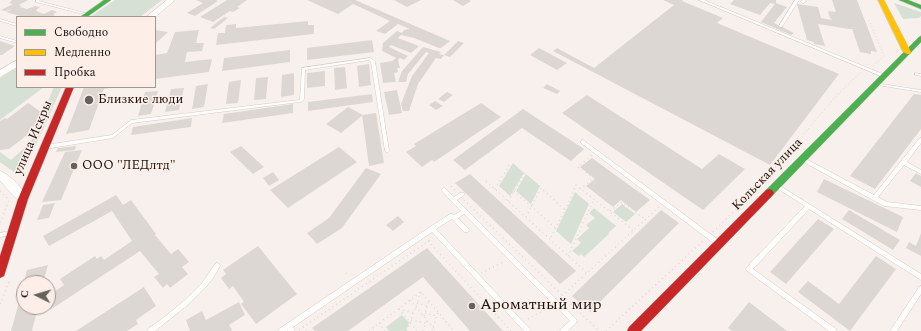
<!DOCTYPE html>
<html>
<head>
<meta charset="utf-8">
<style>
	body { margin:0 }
	#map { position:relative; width:921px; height:331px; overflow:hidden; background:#f8f0ec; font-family:Spectral,serif }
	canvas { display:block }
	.legend { position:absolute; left:16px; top:16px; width:140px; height:72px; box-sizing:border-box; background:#fdefe7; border:1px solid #a29791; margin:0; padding:5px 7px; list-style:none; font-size:12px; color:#191411 }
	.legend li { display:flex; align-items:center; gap:8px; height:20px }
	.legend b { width:20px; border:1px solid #a29791 }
	.north { position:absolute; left:16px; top:275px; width:40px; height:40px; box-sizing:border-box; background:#fdefe7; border:1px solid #a29791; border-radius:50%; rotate:275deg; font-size:11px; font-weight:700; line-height:16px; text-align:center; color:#191411 }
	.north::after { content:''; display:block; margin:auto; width:14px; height:18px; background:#67615e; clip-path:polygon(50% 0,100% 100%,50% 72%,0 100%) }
</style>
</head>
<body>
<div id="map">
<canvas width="921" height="331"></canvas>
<ul class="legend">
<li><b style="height:5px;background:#4caf50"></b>Свободно</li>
<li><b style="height:5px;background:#ffc107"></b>Медленно</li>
<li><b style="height:5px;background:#c62828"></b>Пробка</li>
</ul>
<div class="north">С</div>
</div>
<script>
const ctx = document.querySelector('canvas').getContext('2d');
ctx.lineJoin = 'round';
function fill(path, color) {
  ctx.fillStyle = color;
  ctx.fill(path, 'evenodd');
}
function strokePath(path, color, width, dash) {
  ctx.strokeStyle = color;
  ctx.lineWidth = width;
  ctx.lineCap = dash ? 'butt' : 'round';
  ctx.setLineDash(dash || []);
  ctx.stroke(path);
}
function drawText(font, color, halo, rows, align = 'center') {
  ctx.font = font + ' Spectral,serif';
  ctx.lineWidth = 3;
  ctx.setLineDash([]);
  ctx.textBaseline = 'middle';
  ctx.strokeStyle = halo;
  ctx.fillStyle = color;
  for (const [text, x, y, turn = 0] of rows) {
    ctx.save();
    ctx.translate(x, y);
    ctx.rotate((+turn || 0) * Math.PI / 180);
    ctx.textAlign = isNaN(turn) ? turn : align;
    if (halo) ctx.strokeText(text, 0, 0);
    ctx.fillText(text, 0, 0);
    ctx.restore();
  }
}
const green = new Path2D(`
	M 115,0 L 162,0 L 140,17 L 90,17 Z
	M 894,3 L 921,12 L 921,16 L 919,18 L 903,19 Z
	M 17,67 L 17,87 L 44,87 L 0,120 L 0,78 Z
	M 54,87 L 62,87 L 24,171 L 18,175 L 0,162 L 0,152 L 11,160 L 30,143 Z
	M 513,163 L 524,173 L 510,196 L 499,186 Z
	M 526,174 L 540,186 L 531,204 L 516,191 Z
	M 575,192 L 589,204 L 571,244 L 556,231 Z
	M 622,204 L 635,214 L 626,222 L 613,212 Z
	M 594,208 L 616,226 L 608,233 L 609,234 L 584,257 L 581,254 L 579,256 L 572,251 L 581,243 L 577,239 L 589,228 L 586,225 L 595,218 L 589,213 Z
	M 402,315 L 409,323 L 406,331 L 389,331 L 386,327 Z`);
const building = new Path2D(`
	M 12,0 L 28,0 L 19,5 L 21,6 L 20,7 L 27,9 L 35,6 L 40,7 L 36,10 L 38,10 L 36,11 L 44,14 L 52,10 L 57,12 L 53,14 L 55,15 L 52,17 L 23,17 L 6,12 L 12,9 L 6,11 L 1,10 L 13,4 L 9,3 Z
	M 196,0 L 216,0 L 218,1 L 195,16 L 187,13 L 203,3 Z
	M 227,0 L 247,0 L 237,7 L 240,8 L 233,12 L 230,11 L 213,22 L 200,17 Z
	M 307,0 L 355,0 L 450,41 L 441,48 L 439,48 L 414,38 L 401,35 L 398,38 L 419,46 L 411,53 L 391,45 L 389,47 L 408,56 L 404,60 L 400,58 L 398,60 L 400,68 L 397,68 L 398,72 L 394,73 L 396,82 L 383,83 L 380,63 L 392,61 L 396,58 L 382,51 L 383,43 L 397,31 L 402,33 L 404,30 L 410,29 L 398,24 L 385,34 L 376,31 L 390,21 L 353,4 L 338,14 Z
	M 394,0 L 421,0 L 407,7 Z
	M 453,0 L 469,0 L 471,1 L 463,6 Z
	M 663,0 L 683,0 L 682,1 L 723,18 L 717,23 L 839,74 L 770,165 L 553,51 L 557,48 L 594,68 L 674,5 Z
	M 734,0 L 776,0 L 776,3 L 787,7 L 774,23 L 794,33 L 791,35 L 761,22 L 775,4 L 770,3 L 760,15 L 730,4 Z
	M 832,0 L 857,0 L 877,52 L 871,51 L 871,54 L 860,52 L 852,29 L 849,29 L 818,24 L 825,46 L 814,44 L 814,42 L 807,40 L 797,4 L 818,7 L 821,18 L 833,20 L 830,18 L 828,11 L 836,12 Z
	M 224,17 L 228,18 L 214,29 L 210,28 Z
	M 308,21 L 308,25 L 314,25 L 314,34 L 216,45 L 218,33 L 225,33 L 226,25 L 236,24 L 236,28 Z
	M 155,30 L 168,32 L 155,44 Z
	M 199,30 L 196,43 L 204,43 L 202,51 L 187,52 L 185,62 L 212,59 L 209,72 L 155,79 L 155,55 L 167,53 L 175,32 Z
	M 372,40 L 374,52 L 307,60 L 307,48 Z
	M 0,41 L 15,46 L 2,55 L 0,55 Z
	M 458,41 L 464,43 L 450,57 L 444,55 Z
	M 423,47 L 441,52 L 439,54 L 444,55 L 441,59 L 436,58 L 418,84 L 409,111 L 403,111 L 401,104 L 412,76 L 429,53 L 426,52 L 408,74 L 406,82 L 398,82 L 402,71 Z
	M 539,48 L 567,63 L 557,70 L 530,55 Z
	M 290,50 L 290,62 L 222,71 L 224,58 Z
	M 369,64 L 371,85 L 359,87 L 357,66 Z
	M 345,67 L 347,88 L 335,90 L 334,68 Z
	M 325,71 L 325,86 L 307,88 L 307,73 Z
	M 294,73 L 294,95 L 281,97 L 282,75 Z
	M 268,77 L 266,99 L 254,100 L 256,78 Z
	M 241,80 L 238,103 L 226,104 L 229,82 Z
	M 208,84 L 204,107 L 192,109 L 196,86 Z
	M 547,84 L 560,91 L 557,94 L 543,88 Z
	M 84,87 L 110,88 L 104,89 L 89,130 L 66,134 Z
	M 184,88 L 179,110 L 165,112 L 171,89 Z
	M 397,90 L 402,113 L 389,115 L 384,92 Z
	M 158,91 L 151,114 L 138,116 L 145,92 Z
	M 447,92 L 453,95 L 444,102 L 438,99 Z
	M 372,94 L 373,102 L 308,111 L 308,102 Z
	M 914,94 L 921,95 L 921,129 L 875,189 L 850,176 Z
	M 587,95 L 702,169 L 719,154 L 745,169 L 703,210 L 562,113 Z
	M 435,101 L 443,106 L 436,110 L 429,105 Z
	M 28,103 L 41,112 L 30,133 L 9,149 L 0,150 L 0,121 L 5,118 L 7,119 Z
	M 481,103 L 501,117 L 434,162 L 432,160 L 422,167 L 406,152 L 416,146 L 414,144 Z
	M 293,104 L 293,113 L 222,123 L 224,114 Z
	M 348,107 L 363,115 L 341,133 L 326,124 Z
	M 523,109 L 584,149 L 571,161 L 522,128 L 465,170 L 453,160 Z
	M 376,113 L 384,163 L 369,166 L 362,115 Z
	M 192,118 L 191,127 L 131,135 L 133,127 Z
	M 76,146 L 75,150 L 56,152 L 58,148 Z
	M 241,146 L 264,167 L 253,174 L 230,152 Z
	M 339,147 L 357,162 L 288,208 L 270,190 Z
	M 82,150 L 61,200 L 42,202 L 65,152 Z
	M 592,158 L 607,169 L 650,200 L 636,212 L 621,200 L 613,207 L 586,186 L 595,179 L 580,167 Z
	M 366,168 L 381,174 L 342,228 L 317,244 L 307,233 L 329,218 Z
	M 273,172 L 279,180 L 269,186 L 263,178 Z
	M 916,173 L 921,176 L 921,187 L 910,181 Z
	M 470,174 L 484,187 L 576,271 L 560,284 L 455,183 Z
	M 824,179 L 903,217 L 897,232 L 817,192 Z
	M 116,195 L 123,205 L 131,200 L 156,234 L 155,235 L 171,254 L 178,249 L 189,262 L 182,267 L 188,274 L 170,288 L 167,284 L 163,288 L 154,277 L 159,274 L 140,251 L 50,310 L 48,306 L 48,296 L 64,285 L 60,279 L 95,256 L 97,259 L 101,256 L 104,260 L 132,241 L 112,211 L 49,246 L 43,236 Z
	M 55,203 L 49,218 L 37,220 L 43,205 Z
	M 661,210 L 679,223 L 590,312 L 572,296 Z
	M 849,210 L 900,240 L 893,250 L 842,219 Z
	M 398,216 L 404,222 L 393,231 L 386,225 Z
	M 818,219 L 834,229 L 786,284 L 770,272 Z
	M 921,233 L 921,256 L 906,248 L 909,242 L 916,246 Z
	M 258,246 L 297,294 L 256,324 L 241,304 L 244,302 L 233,286 L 229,289 L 221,278 L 226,274 L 223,270 Z
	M 427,248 L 503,331 L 470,331 L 423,277 L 348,331 L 315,331 L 312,328 Z
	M 876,256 L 896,269 L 850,331 L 798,292 L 808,281 L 839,304 Z
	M 48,265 L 43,283 L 24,283 L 27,270 Z
	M 24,284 L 24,307 L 38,307 L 32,331 L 11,331 Z
	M 144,287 L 156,306 L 136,320 L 138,324 L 127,331 L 76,331 Z
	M 239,302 L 245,315 L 229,325 L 232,330 L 231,331 L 190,331 L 186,320 L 202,311 L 206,320 Z
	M 749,302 L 787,331 L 732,331 L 728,328 Z`);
const pathFar1 = new Path2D(`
	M 99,17 L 123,0
	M 137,17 L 144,7 L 144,0
	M 869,20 L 884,56 L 873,66
	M 797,142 L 836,96 L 861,72`);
const path = new Path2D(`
	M 486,181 L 587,273
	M 451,186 L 456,191
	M 495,189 L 511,162
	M 580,189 L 594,178 L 578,167 L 592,155
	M 0,191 L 9,200 L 0,223
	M 514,191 L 556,228
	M 464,200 L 599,331
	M 508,201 L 525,173
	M 565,210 L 576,185 L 633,230
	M 610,211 L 622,202 L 645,219
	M 526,217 L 541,188 L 565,210 L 550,239
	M 713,232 L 759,186 L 798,141
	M 428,241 L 511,331
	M 568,256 L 594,199
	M 346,273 L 349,276
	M 481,273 L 505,261
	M 562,296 L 659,207
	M 410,300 L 436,331
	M 417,303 L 427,306
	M 0,304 L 10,279
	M 399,309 L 417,331
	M 399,309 L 414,313
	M 425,313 L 437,316
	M 424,316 L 429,301
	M 528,319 L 550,307
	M 411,320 L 425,323
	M 379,323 L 385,331
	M 303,326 L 307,331
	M 299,330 L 433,238
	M 369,331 L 421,292 L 454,331
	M 407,331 L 421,292
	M 423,331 L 427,320
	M 432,331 L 438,312
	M 606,331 L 703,241`);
const lane = new Path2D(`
	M 36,0 L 40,0 L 39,1 L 89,14 L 87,15 L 36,2 Z
	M 699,0 L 704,0 L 885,75 L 886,76 L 885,77 L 883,77 Z
	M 795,0 L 799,0 L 782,27 L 780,27 L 779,26 Z
	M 802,0 L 806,0 L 804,3 L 803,3 L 801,2 Z
	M 0,19 L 17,24 L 17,26 L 0,21 Z
	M 0,36 L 17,41 L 17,43 L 0,38 Z
	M 370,58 L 375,61 L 389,151 L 387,153 L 385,151 L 371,62 L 369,60 L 305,70 L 304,99 L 302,102 L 300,102 L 132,123 L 113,138 L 45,149 L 43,147 L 45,145 L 112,135 L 131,120 L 299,100 L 300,99 L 302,68 Z
	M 915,73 L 921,74 L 921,76 L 915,75 Z
	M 875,83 L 921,90 L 921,92 L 877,85 L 875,84 Z
	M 921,138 L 921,143 L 907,162 L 921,170 L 921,174 L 904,165 L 878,197 L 887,202 L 921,206 L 921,210 L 884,206 L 800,160 L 800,159 L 802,157 L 804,158 L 874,195 L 919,139 Z
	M 583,140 L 720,241 L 721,243 L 720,245 L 716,245 L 581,143 L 581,141 Z
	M 777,184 L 921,274 L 921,280 L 809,209 L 753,269 L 836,329 L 837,331 L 829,331 L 747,271 L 746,269 L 747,267 L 805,206 L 775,187 L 774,186 L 775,185 Z
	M 444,188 L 446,189 L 454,197 L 460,193 L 464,193 L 465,194 L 464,195 L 457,200 L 576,319 L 577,321 L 576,323 L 568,331 L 560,331 L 561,329 L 570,321 L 464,214 L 458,218 L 468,228 L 469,230 L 468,232 L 464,232 L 452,219 L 436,229 L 530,329 L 531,331 L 524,331 L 432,232 L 293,327 L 295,331 L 288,331 L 288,330 L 287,331 L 278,331 L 279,329 L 430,227 L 450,214 L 452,214 L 454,215 L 461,211 L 451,201 L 442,191 L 441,190 L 442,189 Z
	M 10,231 L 12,231 L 13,233 L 12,235 L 0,237 L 0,233 Z
	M 217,263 L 219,264 L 220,266 L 213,278 L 206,287 L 189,304 L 155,331 L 147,331 L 148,329 L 167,315 L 185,300 L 202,283 L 215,264 Z
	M 921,286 L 921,294 L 897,331 L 890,331 L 919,287 Z`);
const street = new Path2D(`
	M 167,0 L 175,0 L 155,17 L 146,17 Z
	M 17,60 L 17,67 L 0,77 L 0,70 Z
	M 0,171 C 11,175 23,189 28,199 L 27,202 C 18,205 7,187 0,181 Z`);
const fast = new Path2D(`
	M 104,0 L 111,0 L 87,17 L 80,17 Z
	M 899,0 L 908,0 L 921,5 L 921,9 Z
	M 921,36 L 921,42 L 772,196 L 766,196 L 764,193 L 766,190 L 919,37 Z`);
const slow = new Path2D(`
	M 878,0 L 884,0 L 911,52 L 910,54 L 907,54 L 903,52 Z`);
const jam = new Path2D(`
	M 66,87 L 74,87 L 28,199 L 5,273 L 4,276 L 0,278 L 0,256 L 18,199 Z
	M 769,189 L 772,190 L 774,193 L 772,196 L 641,331 L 627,331 L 629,327 L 766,190 Z`);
const markers = [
	[89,100,5,"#67615e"],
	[74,166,4,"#67615e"],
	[472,306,4,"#67615e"]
];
const poiNames = [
	["Близкие люди",98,100],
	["ООО \"ЛЕДлтд\"",82,166]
];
const streetNames = [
	["улица Искры",34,138,-67],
	["Кольская улица",768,175,-46]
];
const nearPoinames = [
	["Ароматный мир",480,306]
];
fill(green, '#d7e0d4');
fill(building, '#ddd7d4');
strokePath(lane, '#d1cbc8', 1);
strokePath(street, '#d1cbc8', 1);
strokePath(fast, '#d1cbc8', 1);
strokePath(slow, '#d1cbc8', 1);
strokePath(jam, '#d1cbc8', 1);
strokePath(pathFar1, '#dddad8', 1, [1, 2.5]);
strokePath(path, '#dddad8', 1.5, [1, 3.5]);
fill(lane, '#fefdfc');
fill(street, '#fefdfc');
fill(fast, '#4caf50');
fill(slow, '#ffc107');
fill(jam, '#c62828');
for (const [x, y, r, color] of markers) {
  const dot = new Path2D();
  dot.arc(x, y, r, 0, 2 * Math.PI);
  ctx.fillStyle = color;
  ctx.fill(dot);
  strokePath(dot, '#fdefe7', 1.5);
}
drawText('13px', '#191411', '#fdefe7', poiNames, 'left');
drawText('13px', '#191411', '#fdefe7', streetNames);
drawText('16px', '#191411', '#fdefe7', nearPoinames, 'left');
</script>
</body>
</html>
